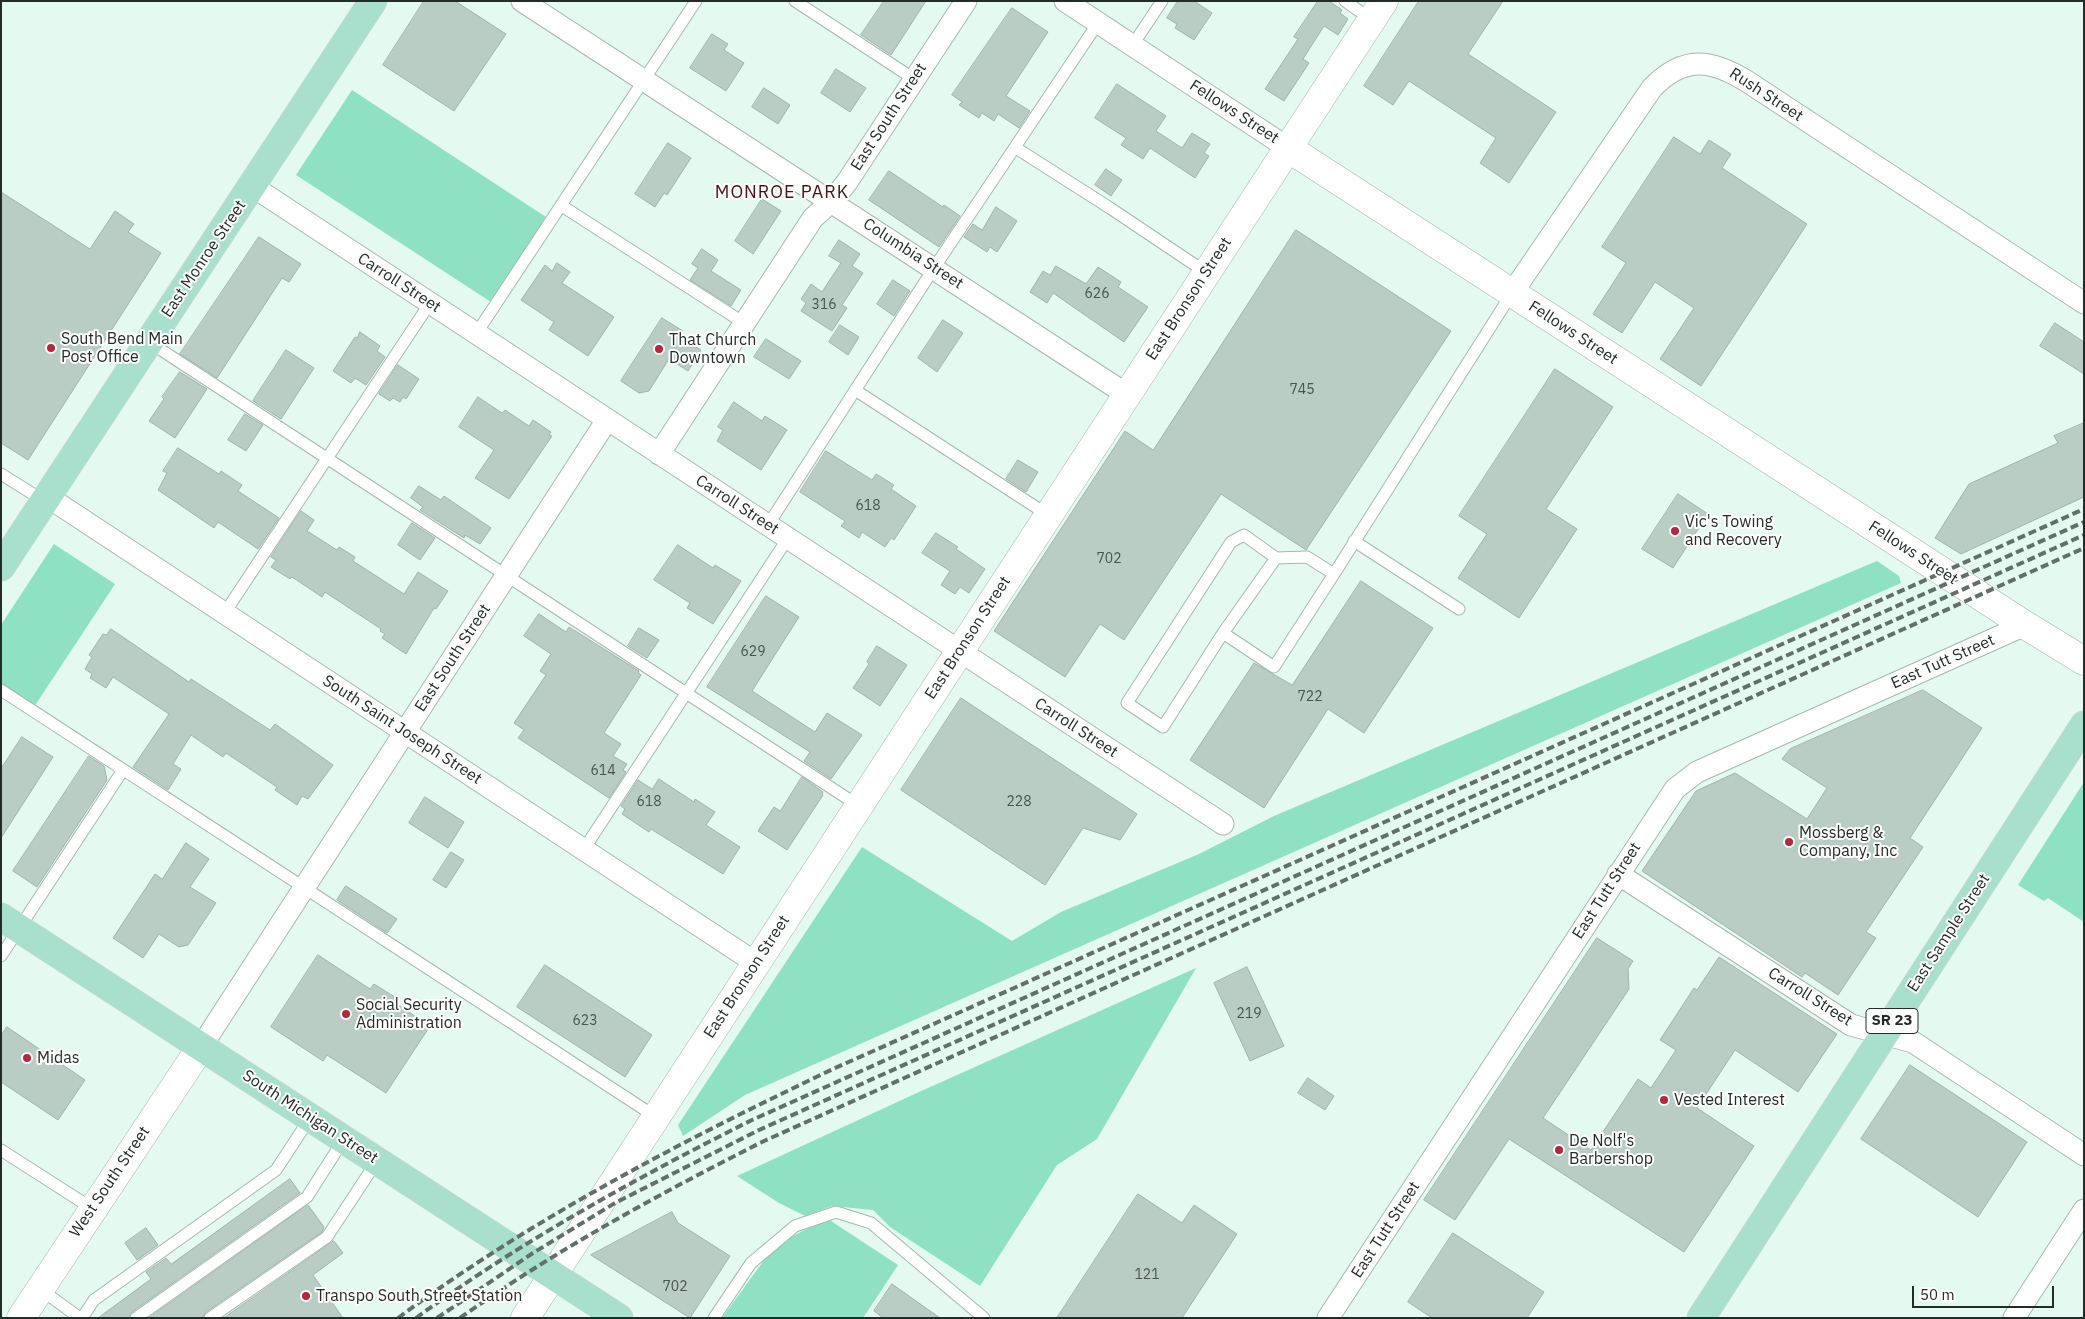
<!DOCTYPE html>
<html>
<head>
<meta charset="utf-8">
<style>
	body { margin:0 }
	#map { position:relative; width:2085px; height:1319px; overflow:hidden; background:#e4f9f0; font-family:"IBM Plex Sans",sans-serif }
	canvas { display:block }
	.frame { position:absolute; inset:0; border:2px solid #242c29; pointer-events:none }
	.scale { position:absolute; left:1912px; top:1286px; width:142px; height:22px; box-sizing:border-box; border:2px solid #242c29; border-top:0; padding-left:6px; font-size:15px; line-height:18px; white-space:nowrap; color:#242c29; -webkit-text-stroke:4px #fff; paint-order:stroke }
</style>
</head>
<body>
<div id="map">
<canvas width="2085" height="1319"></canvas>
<div class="frame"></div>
<div class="scale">50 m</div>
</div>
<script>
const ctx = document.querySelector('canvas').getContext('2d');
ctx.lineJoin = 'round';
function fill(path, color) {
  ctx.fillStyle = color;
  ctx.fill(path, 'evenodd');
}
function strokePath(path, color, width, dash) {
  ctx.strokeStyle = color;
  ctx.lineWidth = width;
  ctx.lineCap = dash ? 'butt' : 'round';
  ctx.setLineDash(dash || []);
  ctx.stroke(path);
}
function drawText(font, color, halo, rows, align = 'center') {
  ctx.font = font + ' "IBM Plex Sans",sans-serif';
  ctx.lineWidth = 4;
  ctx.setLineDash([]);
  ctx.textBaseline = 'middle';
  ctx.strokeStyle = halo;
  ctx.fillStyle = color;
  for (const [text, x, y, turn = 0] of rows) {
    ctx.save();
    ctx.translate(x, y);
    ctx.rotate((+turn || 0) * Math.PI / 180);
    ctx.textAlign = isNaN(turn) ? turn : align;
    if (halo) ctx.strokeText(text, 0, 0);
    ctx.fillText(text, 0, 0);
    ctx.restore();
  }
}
const green = new Path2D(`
	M 352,90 L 546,217 L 491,302 L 296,175 Z
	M 54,544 L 115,584 L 34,707 L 1,686 L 1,625 Z
	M 1877,561 L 1899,576 L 1901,583 L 745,1095 L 683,1136 L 678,1125 L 862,847 L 1012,941 L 1061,912 L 1199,854 L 1274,816 Z
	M 2084,782 L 2084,922 L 2048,898 L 2044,901 L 2018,885 Z
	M 1196,968 L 1097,1139 L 1057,1165 L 980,1286 L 890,1227 L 873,1210 L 832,1206 L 805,1216 L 779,1203 L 737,1176 L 919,1092 Z
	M 822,1221 L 831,1221 L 898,1265 L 863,1318 L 722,1318 L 767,1256 L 793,1236 Z`);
const building = new Path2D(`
	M 424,1 L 455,1 L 506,34 L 454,111 L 383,65 Z
	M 884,1 L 926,1 L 891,55 L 861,35 Z
	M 1178,1 L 1194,1 L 1212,13 L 1194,40 L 1175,28 L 1177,24 L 1167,18 Z
	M 1318,1 L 1329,1 L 1342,10 L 1340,13 L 1348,19 L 1338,35 L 1324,26 L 1303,59 L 1309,63 L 1284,101 L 1265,89 L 1298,39 L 1294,37 Z
	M 1419,1 L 1503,1 L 1468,54 L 1556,112 L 1509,183 L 1480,163 L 1496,138 L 1409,81 L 1393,105 L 1364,86 Z
	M 1012,8 L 1048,32 L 1006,96 L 1030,111 L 1019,128 L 998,114 L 994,121 L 982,113 L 979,118 L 959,105 L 962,102 L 952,95 Z
	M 712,34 L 728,44 L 724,50 L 744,63 L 726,91 L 690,68 Z
	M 836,69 L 866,88 L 850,112 L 821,93 Z
	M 1117,84 L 1166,116 L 1156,131 L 1182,148 L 1192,133 L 1210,144 L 1204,153 L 1209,156 L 1195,178 L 1150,148 L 1143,159 L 1121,145 L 1126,138 L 1095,118 Z
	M 764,88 L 790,105 L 778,124 L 752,107 Z
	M 1674,137 L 1700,154 L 1709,140 L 1731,154 L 1722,168 L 1807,224 L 1701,386 L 1660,359 L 1694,308 L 1655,282 L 1622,333 L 1593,314 L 1626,263 L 1602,247 Z
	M 668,143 L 691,158 L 667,195 L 664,193 L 655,207 L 635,194 Z
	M 1106,169 L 1122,180 L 1111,196 L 1095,185 Z
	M 889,171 L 943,207 L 944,205 L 960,216 L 939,247 L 869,200 Z
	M 1,192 L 90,249 L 115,211 L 134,224 L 128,232 L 161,253 L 28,460 L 1,443 Z
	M 762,199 L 781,211 L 753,254 L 735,241 Z
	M 996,207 L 1017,221 L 997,252 L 990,247 L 987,252 L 964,237 L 973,224 L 982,230 Z
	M 1296,230 L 1451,331 L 1306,550 L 1221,494 L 1124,640 L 1100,624 L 1065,677 L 994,631 L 1125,431 L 1153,450 Z
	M 259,237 L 301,264 L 289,282 L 282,278 L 217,378 L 180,354 Z
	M 839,240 L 860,254 L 852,266 L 863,273 L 842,305 L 847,308 L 832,331 L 801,311 L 806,303 L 801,299 L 811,284 L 822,292 L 841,263 L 829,256 Z
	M 702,249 L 718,260 L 711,271 L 741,290 L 731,306 L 690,280 L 698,268 L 692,264 Z
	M 557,263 L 570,272 L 562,283 L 614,317 L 588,356 L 549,330 L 554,322 L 521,300 L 545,265 L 552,271 Z
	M 1056,266 L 1086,284 L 1098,267 L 1121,282 L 1118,287 L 1148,307 L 1124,342 L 1053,293 L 1047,303 L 1030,292 L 1043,271 L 1050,275 Z
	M 893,280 L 910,291 L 894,316 L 877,304 Z
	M 662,318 L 683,331 L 679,336 L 701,350 L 688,371 L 669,359 L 649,391 L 639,393 L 621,381 Z
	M 943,320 L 963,333 L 937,372 L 918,358 Z
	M 2055,323 L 2084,342 L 2084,374 L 2040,346 Z
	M 840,325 L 859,337 L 848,355 L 829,342 Z
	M 360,332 L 380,346 L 377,351 L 385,357 L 366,385 L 355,378 L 351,383 L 333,371 L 355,337 L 357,338 Z
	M 766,339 L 801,361 L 789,379 L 754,357 Z
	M 286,350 L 314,368 L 281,419 L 253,401 Z
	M 398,365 L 419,379 L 406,399 L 403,397 L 400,402 L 393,398 L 390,401 L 379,394 Z
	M 1555,369 L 1613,407 L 1546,509 L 1577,529 L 1519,618 L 1458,578 L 1487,534 L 1459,516 Z
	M 180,372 L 207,389 L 175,438 L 149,421 L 164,399 L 162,397 Z
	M 478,397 L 502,413 L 505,410 L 529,426 L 533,420 L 551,432 L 549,435 L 552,436 L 509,499 L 475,478 L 494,450 L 459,427 Z
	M 734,402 L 762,421 L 765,416 L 787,430 L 761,470 L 717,441 L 723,430 L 718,427 Z
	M 245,414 L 263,425 L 246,451 L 228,440 Z
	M 2084,423 L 2084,497 L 1961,554 L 1935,538 L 1969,484 L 2058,443 L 2054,436 Z
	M 178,448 L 219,474 L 221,471 L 242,485 L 238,491 L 279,518 L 258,549 L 218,522 L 214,528 L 158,490 L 167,473 L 163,471 Z
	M 826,451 L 872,480 L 876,474 L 894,485 L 891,489 L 916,506 L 894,540 L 891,538 L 885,547 L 862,532 L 859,538 L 841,526 L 845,521 L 800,492 Z
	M 1018,460 L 1038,472 L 1026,492 L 1006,479 Z
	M 419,486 L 441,500 L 444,496 L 491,528 L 480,544 L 465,535 L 464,538 L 420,510 L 423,507 L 411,498 Z
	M 1678,494 L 1708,514 L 1673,568 L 1642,549 Z
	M 301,511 L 314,520 L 307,531 L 337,550 L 339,547 L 355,557 L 353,561 L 404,594 L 418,572 L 448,591 L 436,609 L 434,608 L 406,654 L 382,638 L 385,634 L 380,631 L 381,629 L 325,592 L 322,597 L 292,577 L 290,579 L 271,567 L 276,560 L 271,557 Z
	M 412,523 L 435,538 L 420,560 L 398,545 Z
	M 936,533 L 958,547 L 956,549 L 985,569 L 969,593 L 960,587 L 955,594 L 941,585 L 950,571 L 922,553 Z
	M 678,545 L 713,568 L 715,565 L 741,581 L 713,624 L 687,608 L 690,603 L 654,580 Z
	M 1361,581 L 1433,628 L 1364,733 L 1328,709 L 1264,808 L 1190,760 L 1254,663 L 1292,685 Z
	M 766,596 L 799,617 L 752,691 L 815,732 L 827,713 L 862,735 L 831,779 L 804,761 L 810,752 L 707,687 Z
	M 539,614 L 566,632 L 569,627 L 639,671 L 638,672 L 641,675 L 604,733 L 621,744 L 613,756 L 627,764 L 623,770 L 626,772 L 609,798 L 518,738 L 524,730 L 514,723 L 546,675 L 540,671 L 551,654 L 524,636 Z
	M 639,628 L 659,640 L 647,658 L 628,646 Z
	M 111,629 L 189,682 L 191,679 L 270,730 L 275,724 L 333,765 L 308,799 L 302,796 L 297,805 L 275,790 L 277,787 L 226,753 L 223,757 L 191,735 L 173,764 L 181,769 L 168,790 L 133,767 L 169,714 L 113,677 L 106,688 L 90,678 L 92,674 L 85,669 L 92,657 L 89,655 L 103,634 L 106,635 Z
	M 877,646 L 907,665 L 880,706 L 853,688 L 869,664 L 867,662 Z
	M 1923,690 L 1982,728 L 1910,838 L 1923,847 L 1866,932 L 1876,938 L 1838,995 L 1805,973 L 1802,977 L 1642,871 L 1696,791 L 1735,773 L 1807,819 L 1827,788 L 1782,759 L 1790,749 Z
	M 961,698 L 1137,814 L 1120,840 L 1083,828 L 1045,885 L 901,790 Z
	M 22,737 L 53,757 L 1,838 L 1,769 Z
	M 89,756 L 104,766 L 107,780 L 37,887 L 13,871 Z
	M 802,777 L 823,792 L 822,794 L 823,795 L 787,850 L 758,831 L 774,807 L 780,811 Z
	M 659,779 L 694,802 L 695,799 L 715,812 L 706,825 L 740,847 L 723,874 L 651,829 L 649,832 L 622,814 L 625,809 L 621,806 L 638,780 L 652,789 Z
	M 425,797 L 464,822 L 448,848 L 409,823 Z
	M 186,843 L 209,859 L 190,887 L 216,903 L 188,945 L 179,947 L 159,934 L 143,958 L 113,938 L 155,874 L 162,879 Z
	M 451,852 L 464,860 L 446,888 L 433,880 Z
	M 346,886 L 397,919 L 387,933 L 337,900 Z
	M 1597,938 L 1633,961 L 1628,969 L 1629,989 L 1543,1118 L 1591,1150 L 1638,1079 L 1651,1088 L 1676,1050 L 1660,1040 L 1694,988 L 1697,990 L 1719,957 L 1837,1034 L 1798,1092 L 1735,1050 L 1697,1108 L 1754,1146 L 1684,1252 L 1509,1139 L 1455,1220 L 1424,1200 Z
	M 318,955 L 370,989 L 374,984 L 398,999 L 395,1003 L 430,1026 L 386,1093 L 327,1055 L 323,1061 L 271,1027 Z
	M 545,965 L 652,1035 L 625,1077 L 517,1007 Z
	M 1247,967 L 1284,1046 L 1250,1061 L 1214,983 Z
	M 7,1027 L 85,1080 L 58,1120 L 1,1082 L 1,1036 Z
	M 1910,1065 L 2027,1142 L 1978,1217 L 1861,1139 Z
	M 1308,1078 L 1334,1096 L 1325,1110 L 1298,1093 Z
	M 290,1179 L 300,1193 L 132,1312 L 129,1318 L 98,1318 L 151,1279 L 146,1272 L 166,1258 L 171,1264 Z
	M 1138,1194 L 1182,1223 L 1194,1205 L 1237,1234 L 1182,1318 L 1057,1318 Z
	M 308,1205 L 324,1227 L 322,1232 L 206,1312 L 203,1318 L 149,1318 Z
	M 672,1212 L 678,1223 L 730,1256 L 690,1318 L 591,1255 Z
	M 146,1228 L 158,1245 L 137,1260 L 125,1243 Z
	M 1453,1233 L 1544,1292 L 1527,1318 L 1432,1318 L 1408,1302 Z
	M 334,1241 L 343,1253 L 313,1275 L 343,1318 L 224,1318 Z
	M 892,1284 L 940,1318 L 883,1318 L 874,1311 Z`);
const service = new Path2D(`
	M 795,1 L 914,79
	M 1345,1 L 1372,20
	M 1132,46 L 1162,1
	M 1016,148 L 1110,208 L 1207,273
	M 562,206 L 744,323
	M 476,334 L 696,1
	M 149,342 L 859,806
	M 855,390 L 1048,515
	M 1,474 L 44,501
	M 768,525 L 934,268 L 1098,23
	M 1354,541 L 1459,609
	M 1276,558 L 1223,633 L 1163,727 L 1127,703 L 1231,542 L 1244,535 L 1276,558 L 1307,557 L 1334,574 L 1512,293
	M 224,614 L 430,303
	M 1223,633 L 1274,667 L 1334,574
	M 1,690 L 656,1117
	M 584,849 L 788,538
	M 1,956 L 123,770
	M 1,1150 L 93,1209
	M 40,1289 L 80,1318
	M 82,1318 L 94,1300 L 276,1170 L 310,1118
	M 136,1318 L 307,1197 L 344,1139
	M 210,1318 L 327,1237 L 377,1161
	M 714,1318 L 751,1263 L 795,1226 L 836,1212 L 871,1223 L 984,1318`);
const minor = new Path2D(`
	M 522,1 L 1126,394
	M 1065,1 L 1288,148
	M 252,186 L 1223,824
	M 1512,293 L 1652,88 C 1684,55 1711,59 1748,82 L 2084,303
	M 659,454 L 813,218 L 832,201 L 847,182 L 966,1
	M 48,497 L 756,963
	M 1618,874 L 1851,1025 L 1913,1042 L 2084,1155
	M 201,1047 L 607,420
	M 1328,1318 L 1675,789 L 1697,772 L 2025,625
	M 2014,1318 L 2084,1210`);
const tertiary = new Path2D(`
	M 1288,148 L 2025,625 L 2084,661
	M 21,1318 L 201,1047
	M 525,1318 L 1384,1`);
const primary = new Path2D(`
	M 1,567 L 373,1
	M 1,917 L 619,1318
	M 1701,1318 L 2084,725`);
const rail = new Path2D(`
	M 398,1318 C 533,1218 682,1141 833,1069 L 2084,509
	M 416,1318 C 520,1242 638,1177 752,1120 L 2084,522
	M 437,1318 L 533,1253 L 615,1203 L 759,1130 L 2084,535
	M 460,1318 C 556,1250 659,1194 764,1141 L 2084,548`);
const markers = [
	[51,348,5,"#b8273d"],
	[659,349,5,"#b8273d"],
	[1675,531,5,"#b8273d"],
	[1789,842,5,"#b8273d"],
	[346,1014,5,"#b8273d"],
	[27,1058,5,"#b8273d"],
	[1664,1100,5,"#b8273d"],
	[1559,1150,5,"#b8273d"],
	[306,1296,5,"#b8273d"]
];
const numberNames = [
	["626",1097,294],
	["316",824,305],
	["745",1302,390],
	["618",868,506],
	["702",1109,559],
	["629",753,652],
	["722",1310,697],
	["614",603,771],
	["618",649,802],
	["228",1019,802],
	["219",1249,1014],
	["623",585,1021],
	["121",1147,1275],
	["702",675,1287]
];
const shields = [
	[1892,1021,52]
];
const shieldNames = [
	["SR 23",1892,1021]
];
const streetNames = [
	["Rush Street",1766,95,33],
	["Fellows Street",1234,112,33],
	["East South Street",889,117,-57],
	["Columbia Street",913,254,33],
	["East Monroe Street",204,259,-56],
	["Carroll Street",399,283,33],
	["East Bronson Street",1189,299,-57],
	["Fellows Street",1573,333,33],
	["Carroll Street",737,505,33],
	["Fellows Street",1913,553,33],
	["East Bronson Street",968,638,-57],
	["East South Street",453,658,-57],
	["East Tutt Street",1943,662,-24],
	["Carroll Street",1076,728,33],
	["South Saint Joseph Street",402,730,33],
	["East Tutt Street",1607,891,-57],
	["East Sample Street",1949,933,-57],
	["East Bronson Street",747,977,-57],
	["Carroll Street",1810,997,32],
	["South Michigan Street",310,1117,33],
	["West South Street",110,1182,-56],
	["East Tutt Street",1386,1230,-57]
];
const poiNames = [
	["South Bend Main",61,339],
	["Post Office",61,357],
	["That Church",669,340],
	["Downtown",669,358],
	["Vic's Towing",1685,522],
	["and Recovery",1685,540],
	["Mossberg &",1799,833],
	["Company, Inc",1799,851],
	["Social Security",356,1005],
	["Administration",356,1023],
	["Midas",37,1058],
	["Vested Interest",1674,1100],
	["De Nolf's",1569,1141],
	["Barbershop",1569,1159],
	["Transpo South Street Station",316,1296]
];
const neighbourhoodNames = [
	["MONROE PARK",782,193]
];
fill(green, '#8ee2c3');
fill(building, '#b9cdc5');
strokePath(building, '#a0b4ac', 1);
strokePath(service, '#a5b9b0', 13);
strokePath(minor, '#a5b9b0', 23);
strokePath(tertiary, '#a5b9b0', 29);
strokePath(primary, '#d8d9d8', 29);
strokePath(service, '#fff', 11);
strokePath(minor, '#fff', 21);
strokePath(tertiary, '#fff', 28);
strokePath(primary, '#a9e0cd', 28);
strokePath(rail, '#636f6a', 4, [8, 4]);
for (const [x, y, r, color] of markers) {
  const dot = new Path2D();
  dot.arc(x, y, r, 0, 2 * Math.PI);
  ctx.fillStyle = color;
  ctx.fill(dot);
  strokePath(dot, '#fff', 2);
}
drawText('14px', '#495450', null, numberNames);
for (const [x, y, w] of shields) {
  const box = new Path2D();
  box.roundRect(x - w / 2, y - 12.5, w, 25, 4);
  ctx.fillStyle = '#fff';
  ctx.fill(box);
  strokePath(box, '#242c29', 1);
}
drawText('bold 15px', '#242c29', null, shieldNames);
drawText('16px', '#242c29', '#fff', streetNames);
drawText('16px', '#242c29', '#fff', poiNames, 'left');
ctx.letterSpacing = '1px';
drawText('18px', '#520d17', '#fff', neighbourhoodNames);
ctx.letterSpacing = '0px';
</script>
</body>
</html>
